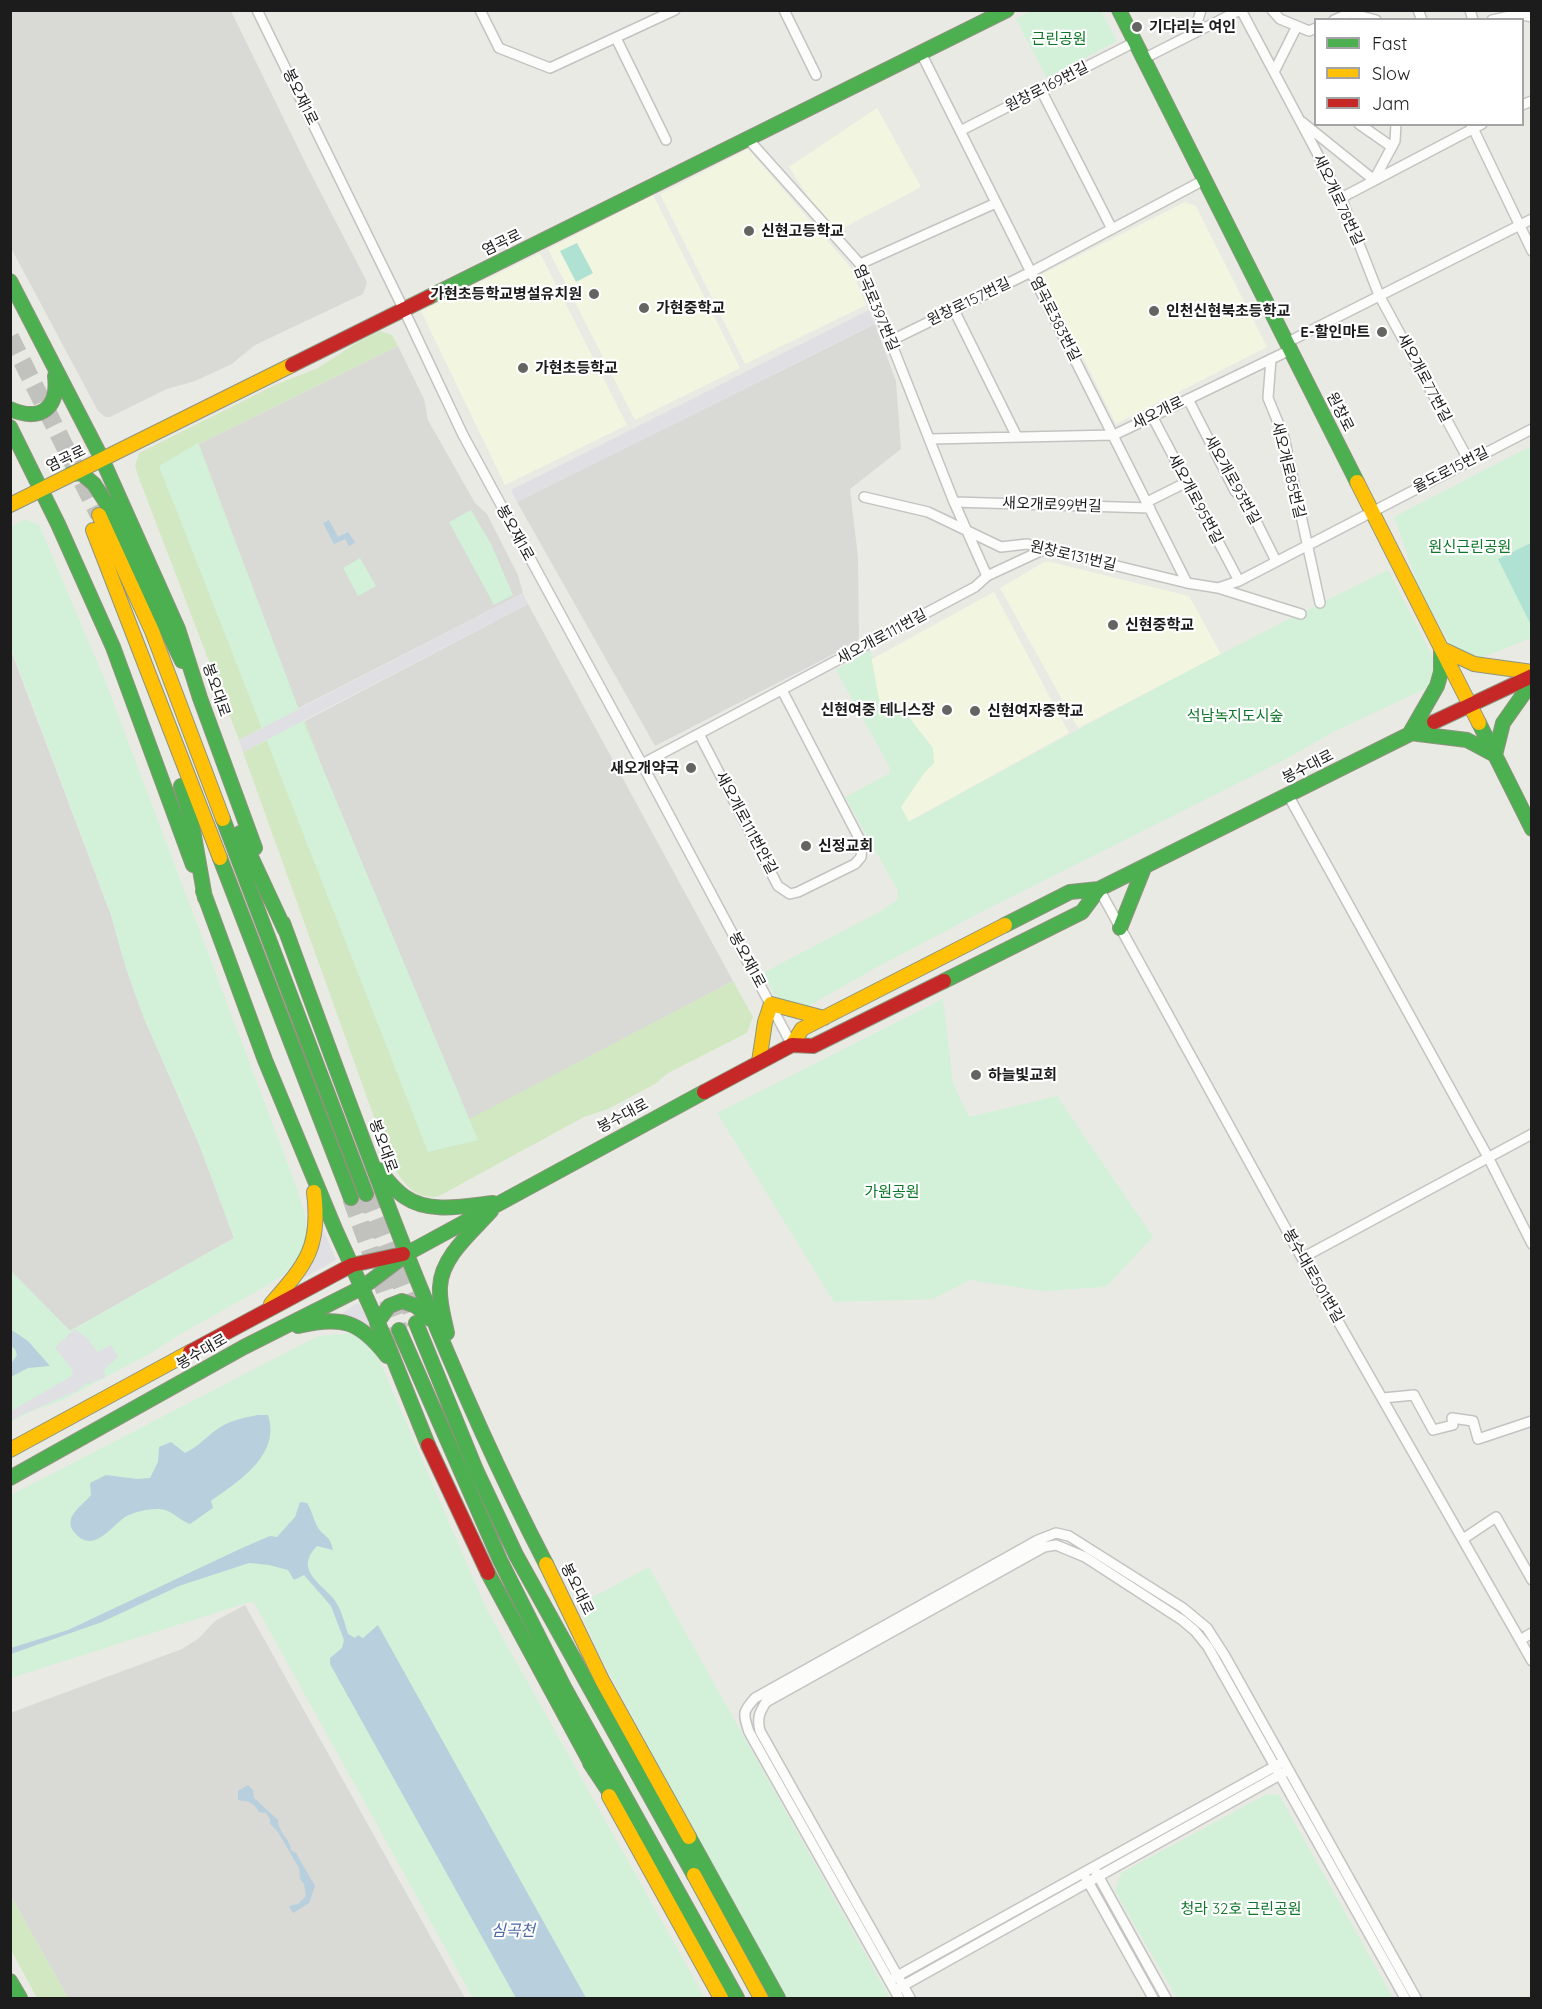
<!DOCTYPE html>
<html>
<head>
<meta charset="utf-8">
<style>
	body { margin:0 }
	#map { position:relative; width:1542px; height:2009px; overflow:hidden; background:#eaeae5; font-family:Quicksand,sans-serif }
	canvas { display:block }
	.frame { position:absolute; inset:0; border:12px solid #1c1c1c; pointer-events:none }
	.legend { position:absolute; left:1314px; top:18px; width:210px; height:108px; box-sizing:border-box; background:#fff; border:2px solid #a4a4a4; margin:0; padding:8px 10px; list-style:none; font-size:18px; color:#1c1c1c }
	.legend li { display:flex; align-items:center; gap:12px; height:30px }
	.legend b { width:30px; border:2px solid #a4a4a4 }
</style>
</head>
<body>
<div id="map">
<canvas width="1542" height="2009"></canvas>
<div class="frame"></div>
<ul class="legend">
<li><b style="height:8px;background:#4caf50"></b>Fast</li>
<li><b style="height:8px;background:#ffc107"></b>Slow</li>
<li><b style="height:8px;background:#c62828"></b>Jam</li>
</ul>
</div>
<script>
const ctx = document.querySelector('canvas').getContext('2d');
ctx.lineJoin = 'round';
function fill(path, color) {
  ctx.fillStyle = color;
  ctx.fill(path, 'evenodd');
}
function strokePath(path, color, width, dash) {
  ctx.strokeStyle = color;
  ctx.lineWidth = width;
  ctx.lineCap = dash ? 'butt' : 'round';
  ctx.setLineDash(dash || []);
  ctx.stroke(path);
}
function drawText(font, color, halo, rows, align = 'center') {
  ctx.font = font + ' Quicksand,"Noto Sans KR",sans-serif';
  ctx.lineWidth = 4.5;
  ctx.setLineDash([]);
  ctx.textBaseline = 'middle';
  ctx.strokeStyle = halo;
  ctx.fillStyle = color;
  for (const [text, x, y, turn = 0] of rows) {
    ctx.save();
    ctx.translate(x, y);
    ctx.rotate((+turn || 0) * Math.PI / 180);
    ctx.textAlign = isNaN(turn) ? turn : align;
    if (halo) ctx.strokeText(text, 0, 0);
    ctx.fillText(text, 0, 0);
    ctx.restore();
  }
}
const residential = new Path2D(`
	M 11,10 L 231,11 L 307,166 L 367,282 L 363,294 L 255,345 L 232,364 L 195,381 L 167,389 L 110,417 L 105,417 L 98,411 L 11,248 Z
	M 875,324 L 896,381 L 901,449 L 850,489 L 858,557 L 859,641 L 655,746 L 517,502 Z
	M 398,346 L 424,399 L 428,420 L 475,503 L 487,514 L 518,575 L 523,593 L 297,709 L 199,444 Z
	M 528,604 L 733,981 L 454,1128 L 305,721 Z
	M 10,648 L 111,915 L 126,968 L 144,1018 L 199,1144 L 234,1238 L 70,1331 L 11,1271 Z
	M 245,1605 L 465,1998 L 68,1998 L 11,1896 L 10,1713 L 182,1649 L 199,1638 L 215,1621 Z`);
const education = new Path2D(`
	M 877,108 L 921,187 L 832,234 L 789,167 Z
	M 748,149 L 851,268 L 866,305 L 745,364 L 660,194 Z
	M 653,195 L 740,368 L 635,420 L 548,249 Z
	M 1185,202 L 1196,206 L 1267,347 L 1116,424 L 1042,274 Z
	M 540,253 L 627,425 L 505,485 L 421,311 Z
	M 1046,561 L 1189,596 L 1221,654 L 1078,728 L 1000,588 Z
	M 994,592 L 1069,733 L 908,822 L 901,807 L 924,773 L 934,763 L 908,716 L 880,706 L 872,674 L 872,659 Z`);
const grass = new Path2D(`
	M 380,331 L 392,335 L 398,346 L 199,444 L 297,709 L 239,740 L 140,481 L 135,466 L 139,453 L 275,385 L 318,368 L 358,342 Z
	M 305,721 L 454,1127 L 733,981 L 753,1017 L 747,1033 L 668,1073 L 655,1084 L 608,1109 L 584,1117 L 439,1196 C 409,1203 393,1168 384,1145 L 243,752 Z
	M 11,1896 L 68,1998 L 37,1998 L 11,1950 Z`);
const park = new Path2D(`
	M 1031,11 L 1101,11 L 1117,41 L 1047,78 L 1016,19 Z
	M 198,443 L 306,728 L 478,1140 L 428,1152 L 159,466 Z
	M 1531,446 L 1531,638 L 1476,660 L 1453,650 L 1419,588 L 1394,517 Z
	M 471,510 L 491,544 L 513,595 L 494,605 L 449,522 Z
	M 25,519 L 39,525 L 104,678 L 298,1191 L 305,1214 L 307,1233 L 302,1250 L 295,1262 L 283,1275 L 268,1285 L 177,1336 L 151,1353 L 63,1400 L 30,1412 L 11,1422 L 11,1271 L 70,1331 L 234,1238 L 199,1144 L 144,1018 L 126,968 L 111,915 L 11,648 L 11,527 Z
	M 360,558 L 376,586 L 358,596 L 343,568 Z
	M 1388,570 L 1436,663 L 1429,687 L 1333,732 L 1288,758 L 989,908 L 868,972 L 807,1007 L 784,1004 L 773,992 L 763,973 L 881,911 L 898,899 L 898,891 L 845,797 L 890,773 L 889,766 L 836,670 L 870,650 L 880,705 L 908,716 L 933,748 L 934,763 L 924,773 L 901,807 L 909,822 C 1067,735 1225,649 1388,570 Z
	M 943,999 L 953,1083 L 969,1117 L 1057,1096 L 1153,1237 L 1106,1287 L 1042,1291 L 970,1280 L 933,1299 L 834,1302 L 717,1113 Z
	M 367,1332 L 486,1608 L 705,1998 L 473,1998 L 253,1601 L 11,1678 L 11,1495 L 318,1336 Z
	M 649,1567 L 890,1998 L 786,1998 L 703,1850 L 597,1650 L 578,1605 Z
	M 1267,1794 L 1279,1795 L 1392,1996 L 1389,1998 L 1177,1998 L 1115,1891 L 1121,1873 Z`);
const pitch = new Path2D(`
	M 577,243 L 593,273 L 576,282 L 560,251 Z
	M 1531,543 L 1531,625 L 1498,559 Z`);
const plaza = new Path2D(`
	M 869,310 L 875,324 L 517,502 L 511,490 Z
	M 523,593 L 528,604 L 243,752 L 239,740 Z
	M 322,1226 L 336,1260 L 297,1282 Z
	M 356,1304 L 359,1304 L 372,1326 L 370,1329 L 341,1316 L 341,1314 Z
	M 75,1329 L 88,1339 L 97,1352 L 111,1345 L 118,1357 L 104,1369 L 105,1377 L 88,1384 L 86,1383 L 77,1391 L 19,1416 L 11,1421 L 11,1411 L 72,1376 L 73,1371 L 55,1347 Z`);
const water = new Path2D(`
	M 329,520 L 338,537 L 348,532 L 355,542 L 349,546 L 345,539 L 334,544 L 323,523 Z
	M 10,1329 L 28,1341 L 50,1366 L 28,1368 L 11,1377 L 11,1364 L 17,1355 L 15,1349 L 11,1346 Z
	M 257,1415 L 268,1415 C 281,1455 239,1481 211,1501 L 213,1508 L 190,1524 C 178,1520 171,1508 157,1509 C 147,1509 133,1512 125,1517 C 110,1528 93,1554 75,1533 C 61,1518 83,1505 91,1495 L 90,1483 L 106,1475 L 137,1479 L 150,1478 L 158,1462 L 159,1447 L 171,1442 L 185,1453 C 198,1447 205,1438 216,1430 C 228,1421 243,1418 257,1415 Z
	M 300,1502 L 307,1503 C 312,1511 313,1518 317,1526 C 323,1537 330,1534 333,1550 L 317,1546 C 294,1569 320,1583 333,1598 C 341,1608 344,1621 348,1634 L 355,1638 L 358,1635 L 363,1638 L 378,1625 L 586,1998 L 516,1998 L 330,1664 L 330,1658 L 342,1648 L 344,1640 L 331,1606 L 304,1575 L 294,1580 L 288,1570 L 269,1565 L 249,1563 L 179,1586 L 102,1622 L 11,1654 L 11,1648 L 68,1630 L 242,1548 L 270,1536 L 277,1537 L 295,1517 Z
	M 248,1785 L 253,1790 L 254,1798 L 278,1820 C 278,1833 290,1838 291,1850 L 296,1853 L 315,1886 L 309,1903 L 293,1913 L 289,1906 L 298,1904 L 306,1896 L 304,1884 L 300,1879 L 299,1868 L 278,1832 L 270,1824 L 270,1819 L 266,1813 L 259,1812 C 254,1802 247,1801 238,1800 L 238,1791 Z`);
const highwayTunnel = new Path2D(`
	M 10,337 L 99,515
	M 366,1194 L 416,1323
	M 351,1198 L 399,1330`);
const street = new Path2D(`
	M 257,10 L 404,310 L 463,435 L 642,764 L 792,1045
	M 480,10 L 499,48 L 550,68 L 675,10
	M 784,10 L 816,75
	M 1241,10 L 1341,198 L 1379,295 L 1469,461
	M 1272,10 L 1280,19 L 1309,31 L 1316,28
	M 1418,10 L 1422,20
	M 1470,10 L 1473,20
	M 1334,20 L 1350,13 L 1376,20
	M 1492,20 L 1519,14 L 1532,17
	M 1194,33 L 1201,10
	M 616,38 L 666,140
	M 921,53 L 1187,583
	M 1143,59 L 1240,10
	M 1274,72 L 1297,26
	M 1041,90 L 1112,229
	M 1522,105 L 1532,101
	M 1302,122 L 1374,180 L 1395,141 L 1396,124
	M 1359,124 L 1392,147
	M 1471,124 L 1532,251
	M 960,131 L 1135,42
	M 748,139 L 860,264 L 954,502 L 987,576
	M 1341,198 L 1482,124
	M 860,264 L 996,203
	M 954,310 L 1017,437
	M 890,341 L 1031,272 L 1204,180
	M 1286,343 L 1532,219
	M 1271,359 L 1268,398 L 1284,437 L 1320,603
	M 1188,399 L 1235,491 L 1246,501 L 1276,561
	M 1152,416 L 1239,581
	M 930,439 L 1114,435 L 1290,350
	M 864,497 L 928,512 L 1001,547 L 1027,544 L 1187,583 L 1218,588 L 1239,581 L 1532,429
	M 954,502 L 1150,508
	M 1147,502 L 1187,482
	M 1218,588 L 1301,614
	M 699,734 L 778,886 L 790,894 L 798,892 L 855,864 L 861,857 L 862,844 L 782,690
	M 642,764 L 975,587 L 987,576 L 1047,548
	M 1288,795 L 1488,1157 L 1532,1244
	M 1099,889 L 1302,1258 L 1532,1661
	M 1302,1258 L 1532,1134
	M 1383,1398 L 1414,1395 L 1433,1430 L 1453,1425 L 1452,1418 L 1473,1421 L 1478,1439 L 1532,1421
	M 1463,1539 L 1496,1517 L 1532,1580
	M 1520,1640 L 1532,1633
	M 1096,1872 L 1166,1998
	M 1086,1878 L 1153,1998
	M 892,1979 L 1279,1764
	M 899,1988 L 1285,1772
	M 899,1998 L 749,1732 C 743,1714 742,1712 755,1698 L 1038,1540 L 1056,1533 L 1069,1536 L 1183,1608 L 1207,1628 L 1225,1656 L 1416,1998
	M 910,1998 L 760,1731 C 757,1719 759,1713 766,1702 L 1044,1547 L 1056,1545 L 1085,1557 L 1182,1620 L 1195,1631 L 1208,1647 L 1405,1998`);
const fast = new Path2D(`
	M 1119,10 L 1357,482
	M 10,281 L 102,459 L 178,629 L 200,698 L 255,848
	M 429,297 L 1007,10
	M 10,409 C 40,422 59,409 55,376
	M 10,427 L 58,524 L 113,647 L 193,865
	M 71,474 L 81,473 L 94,484 L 107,504 L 182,661
	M 1441,652 L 1441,672 L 1437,686 L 1410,733 L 1467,740 L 1495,755 L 1503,723 L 1532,682
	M 1479,723 L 1532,829
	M 181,786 L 191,819 L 205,898
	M 223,819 L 366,1194
	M 240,833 L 285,930
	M 220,858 L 351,1198
	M 203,891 L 265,1060 L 335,1229 L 387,1343 L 428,1445
	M 283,923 C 362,1139 440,1360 546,1564
	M 1005,925 L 1070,892 L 1099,889 L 1434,722
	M 1120,928 L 1144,868
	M 944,981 L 1082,912 L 1099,889
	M 379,1170 C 387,1180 394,1190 405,1197 C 429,1214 466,1206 493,1203
	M 377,1323 L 389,1306 L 402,1301 L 416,1306 L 430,1319
	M 416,1323 L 476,1470 L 516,1555 L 694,1875
	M 298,1326 C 341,1316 359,1320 387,1356
	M 399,1330 L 500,1560 L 565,1689 L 737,1998
	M 447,1333 C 444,1318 439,1303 440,1287 C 441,1257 472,1232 491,1211
	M 10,1478 L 244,1347 L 363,1287 L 408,1253 L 704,1092
	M 488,1573 L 595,1771
	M 632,1736 L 644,1763
	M 590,1763 L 616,1802
	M 689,1837 L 778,1998
	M 10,1981 L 20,1998`);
const slow = new Path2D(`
	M 1357,482 L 1479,723
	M 10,505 L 292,365
	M 99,515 L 152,631 L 223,819
	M 93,530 L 220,858
	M 1442,649 L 1474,664 L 1532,672
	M 792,1045 L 802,1029 L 1005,925
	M 759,1062 L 765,1022 L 771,1004 L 824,1018
	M 271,1304 C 306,1264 321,1247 314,1192
	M 10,1450 L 190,1352
	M 546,1564 L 602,1680 L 689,1837
	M 609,1796 L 721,1998
	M 694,1875 L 761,1998`);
const jam = new Path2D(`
	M 292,365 L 429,297
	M 1434,722 L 1532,676
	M 704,1092 L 792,1045 L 813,1046 L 944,981
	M 190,1352 L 352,1265 L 403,1254
	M 428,1445 L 488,1573`);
const markers = [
	[1137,27,6,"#646462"],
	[749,231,6,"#646462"],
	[594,294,6,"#646462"],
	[644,308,6,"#646462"],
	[1154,311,6,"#646462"],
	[1382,332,6,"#646462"],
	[523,368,6,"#646462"],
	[1113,625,6,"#646462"],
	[947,710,6,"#646462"],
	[975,711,6,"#646462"],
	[691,768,6,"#646462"],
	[806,846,6,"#646462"],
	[976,1075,6,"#646462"]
];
const poiNames = [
	["기다리는 여인",1149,27],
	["신현고등학교",761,231],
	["가현초등학교병설유치원",582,294,"right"],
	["가현중학교",656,308],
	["인천신현북초등학교",1166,311],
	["E-할인마트",1370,332,"right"],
	["가현초등학교",535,368],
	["신현중학교",1125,625],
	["신현여중 테니스장",935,710,"right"],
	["신현여자중학교",987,711],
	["새오개약국",679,768,"right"],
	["신정교회",818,846],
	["하늘빛교회",988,1075]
];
const parkNames = [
	["근린공원",1059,39],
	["원신근린공원",1470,547],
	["석남녹지도시숲",1235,716],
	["가원공원",892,1192],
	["청라 32호 근린공원",1241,1909]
];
const streetNames = [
	["원창로169번길",1047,87,-27],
	["봉오재1로",300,97,64],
	["새오개로78번길",1338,200,65],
	["염곡로",502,243,-26],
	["원창로157번길",969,302,-26],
	["염곡로397번길",876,308,67],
	["염곡로383번길",1055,319,63],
	["새오개로77번길",1424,378,62],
	["원창로",1340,412,63],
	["새오개로",1158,413,-26],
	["염곡로",66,459,-26],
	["새오개로85번길",1288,470,76],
	["율도로15번길",1451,470,-27],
	["새오개로93번길",1232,480,61],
	["새오개로95번길",1195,499,62],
	["새오개로99번길",1052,505,2],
	["봉오재1로",515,533,61],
	["원창로131번길",1073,556,13],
	["새오개로111번길",882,637,-28],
	["봉오대로",216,690,71],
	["봉수대로",1308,767,-27],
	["새오개로111번안길",746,823,62],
	["봉오재1로",747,960,62],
	["봉수대로",623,1116,-28],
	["봉오대로",383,1146,70],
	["봉수대로501번길",1313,1276,60],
	["봉수대로",202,1352,-30],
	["봉오대로",577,1589,64]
];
const waterNames = [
	["심곡천",513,1931]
];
fill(residential, '#d9d9d6');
fill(education, '#f2f5df');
fill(grass, '#d1e8c3');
fill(park, '#d2f1d8');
fill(pitch, '#b0e2d4');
fill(plaza, '#e0dfe4');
fill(water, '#b8cfdd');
strokePath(highwayTunnel, '#c1c1bd', 18, [18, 9]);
strokePath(street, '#c3c3c1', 12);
strokePath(fast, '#8e947e', 16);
strokePath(slow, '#8e947e', 16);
strokePath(jam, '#8e947e', 16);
strokePath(street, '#fcfcfb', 9);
strokePath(fast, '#4caf50', 14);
strokePath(slow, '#ffc107', 14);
strokePath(jam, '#c62828', 14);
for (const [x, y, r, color] of markers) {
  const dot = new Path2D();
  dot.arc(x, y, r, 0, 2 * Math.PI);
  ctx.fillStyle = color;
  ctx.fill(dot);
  strokePath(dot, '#fff', 2);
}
drawText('bold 15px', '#1c1c1c', '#fff', poiNames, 'left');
drawText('15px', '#0e7629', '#fff', parkNames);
drawText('15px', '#1c1c1c', '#fff', streetNames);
drawText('italic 16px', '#4c6aa8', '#fff', waterNames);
</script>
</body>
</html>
